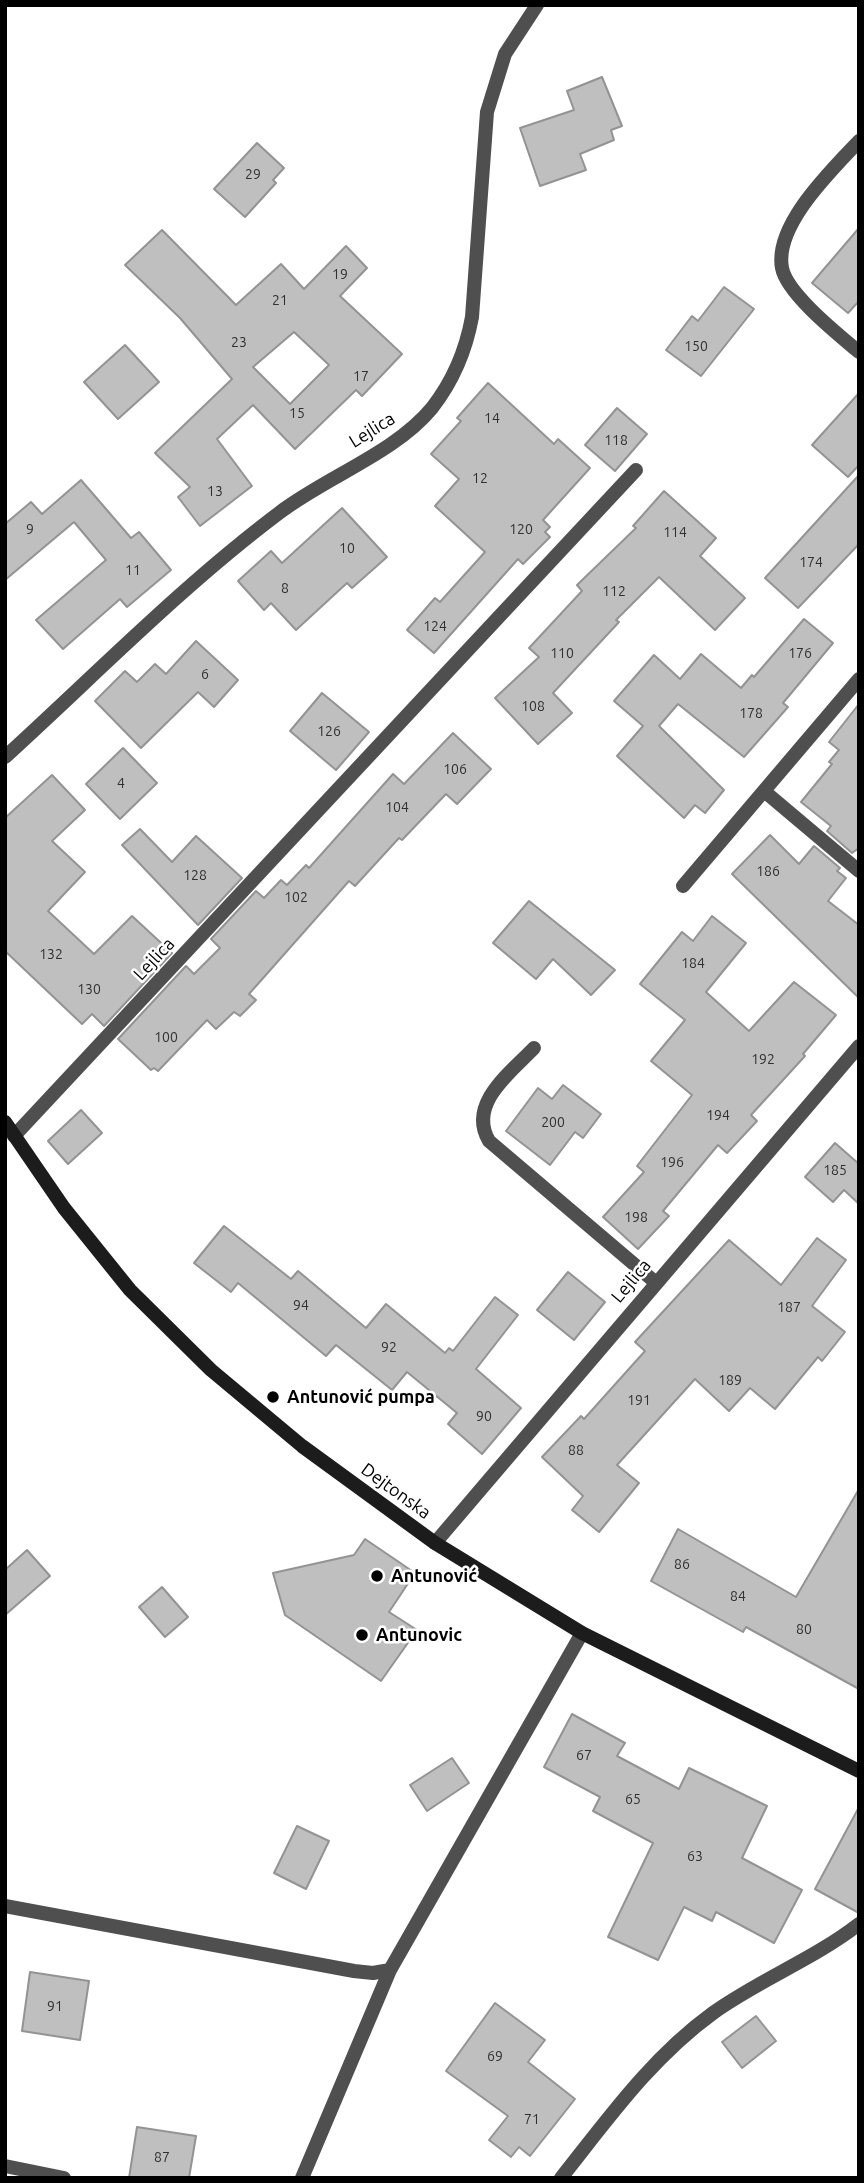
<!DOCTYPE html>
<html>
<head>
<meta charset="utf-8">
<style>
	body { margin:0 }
	#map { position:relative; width:864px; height:2183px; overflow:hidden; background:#fff; font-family:Ubuntu,sans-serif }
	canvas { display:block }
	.frame { position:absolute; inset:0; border:7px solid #000; pointer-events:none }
</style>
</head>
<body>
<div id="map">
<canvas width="864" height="2183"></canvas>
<div class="frame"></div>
</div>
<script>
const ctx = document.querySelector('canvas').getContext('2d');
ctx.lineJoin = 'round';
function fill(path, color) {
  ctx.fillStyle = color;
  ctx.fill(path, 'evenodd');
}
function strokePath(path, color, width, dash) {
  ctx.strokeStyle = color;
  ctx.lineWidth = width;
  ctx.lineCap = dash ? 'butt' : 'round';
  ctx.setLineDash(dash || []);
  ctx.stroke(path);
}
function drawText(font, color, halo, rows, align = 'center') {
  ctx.font = font + ' Ubuntu,sans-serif';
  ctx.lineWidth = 5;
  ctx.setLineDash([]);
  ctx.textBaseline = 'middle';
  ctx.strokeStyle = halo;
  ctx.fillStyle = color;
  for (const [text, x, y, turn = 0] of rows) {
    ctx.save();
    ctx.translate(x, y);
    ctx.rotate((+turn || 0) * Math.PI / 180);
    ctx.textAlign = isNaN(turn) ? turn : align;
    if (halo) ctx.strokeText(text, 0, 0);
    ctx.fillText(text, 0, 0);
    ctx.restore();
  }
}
const building = new Path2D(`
	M 602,77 L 622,126 L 611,130 L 614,140 L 580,154 L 586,170 L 540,186 L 520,128 L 574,110 L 567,91 Z
	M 257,143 L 284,168 L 273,180 L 276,183 L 245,217 L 214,189 Z
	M 859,228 L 859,301 L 848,313 L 812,283 Z
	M 162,230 L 236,305 L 281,264 L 304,289 L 346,246 L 367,268 L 340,296 L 402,354 L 362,396 L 356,390 L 295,449 L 253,405 L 217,439 L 252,486 L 200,526 L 178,497 L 190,487 L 155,453 L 232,379 L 180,318 L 125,265 ZM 294,332 L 329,365 L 290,404 L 253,367 Z
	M 724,287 L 754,309 L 701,376 L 666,350 L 692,316 L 698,321 Z
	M 125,345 L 159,382 L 118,419 L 84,382 Z
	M 488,383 L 554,444 L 558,439 L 590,468 L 543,520 L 550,527 L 545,532 L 550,537 L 523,564 L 518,559 L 434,653 L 407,630 L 435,598 L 440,602 L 485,552 L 435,506 L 459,479 L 431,454 L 461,421 L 457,418 Z
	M 859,393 L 859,465 L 848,477 L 812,445 Z
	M 617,408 L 647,434 L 615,471 L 585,445 Z
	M 859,475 L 859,544 L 798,608 L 765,578 Z
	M 81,480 L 131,538 L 139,532 L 171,570 L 127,607 L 120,599 L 63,649 L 36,620 L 106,560 L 74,522 L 5,580 L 5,524 L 31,502 L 42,514 Z
	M 664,491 L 716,538 L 700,556 L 745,598 L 715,630 L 659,577 L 616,620 L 619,622 L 553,693 L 572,713 L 538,744 L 495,698 L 539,657 L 529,648 L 582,591 L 577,585 L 636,528 L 633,526 Z
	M 342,508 L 387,557 L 352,588 L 347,583 L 296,630 L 271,603 L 264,610 L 238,581 L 271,551 L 282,563 Z
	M 804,619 L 833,643 L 783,703 L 788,707 L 744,757 L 678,704 L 659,726 L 724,790 L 705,813 L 695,805 L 684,818 L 617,756 L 643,726 L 614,701 L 654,655 L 680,679 L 701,654 L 741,688 L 752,675 L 754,677 Z
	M 196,641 L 238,680 L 214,707 L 198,692 L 141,748 L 95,701 L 125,671 L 137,682 L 155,664 L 166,674 Z
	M 322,693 L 369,732 L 336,770 L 290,731 Z
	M 859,704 L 859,848 L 852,853 L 827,831 L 831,826 L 801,802 L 832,764 L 829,762 L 839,750 L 829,742 Z
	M 453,733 L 491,769 L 457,804 L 446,794 L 402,840 L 399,838 L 355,886 L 349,881 L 249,994 L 256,1000 L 240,1016 L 234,1012 L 216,1029 L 207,1020 L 158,1071 L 154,1068 L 151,1070 L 118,1039 L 186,966 L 194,974 L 220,948 L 211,939 L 256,891 L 264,898 L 281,880 L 287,885 L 306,865 L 309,868 L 393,774 L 404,784 Z
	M 123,748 L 157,783 L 120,819 L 86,784 Z
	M 52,775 L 85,810 L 52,841 L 85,872 L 48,911 L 94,954 L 132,916 L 172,953 L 104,1026 L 92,1014 L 82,1024 L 5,951 L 5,818 Z
	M 140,829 L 172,862 L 196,836 L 242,878 L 198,925 L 122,845 Z
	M 770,835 L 799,864 L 814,846 L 840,868 L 837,871 L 846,878 L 828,901 L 859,925 L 859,998 L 732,874 Z
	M 529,901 L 615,970 L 591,995 L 553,959 L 536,979 L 493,943 Z
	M 712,916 L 746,943 L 706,992 L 749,1031 L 794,982 L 836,1015 L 803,1054 L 805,1056 L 751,1115 L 757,1121 L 727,1153 L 718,1145 L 663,1211 L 669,1216 L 638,1249 L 603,1217 L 644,1172 L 637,1166 L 692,1095 L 651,1061 L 685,1020 L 640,984 L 682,932 L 693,941 Z
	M 563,1085 L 601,1114 L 583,1138 L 575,1132 L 550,1165 L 506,1131 L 538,1088 L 552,1099 Z
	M 81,1110 L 102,1133 L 68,1164 L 48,1141 Z
	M 835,1143 L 859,1164 L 859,1204 L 844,1190 L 833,1202 L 805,1177 Z
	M 224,1226 L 291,1279 L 298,1271 L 366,1328 L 386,1304 L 445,1353 L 449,1348 L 453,1351 L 495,1297 L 518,1315 L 476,1369 L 521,1408 L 482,1454 L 448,1424 L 457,1413 L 407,1372 L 392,1390 L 336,1345 L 326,1356 L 238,1283 L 231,1292 L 194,1263 Z
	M 817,1238 L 846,1260 L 812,1306 L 845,1332 L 822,1361 L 818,1357 L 775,1409 L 750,1388 L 729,1411 L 695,1379 L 617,1465 L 639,1483 L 599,1532 L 572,1510 L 583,1496 L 542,1457 L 581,1416 L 584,1419 L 645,1351 L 635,1342 L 729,1240 L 781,1285 Z
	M 568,1272 L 605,1302 L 574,1340 L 537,1310 Z
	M 859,1489 L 859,1689 L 746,1627 L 743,1632 L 651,1581 L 678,1529 L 796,1597 Z
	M 365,1539 L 415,1573 L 389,1612 L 417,1630 L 381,1681 L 285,1615 L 273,1573 L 354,1555 Z
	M 27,1550 L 50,1576 L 5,1615 L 5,1570 Z
	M 162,1587 L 188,1617 L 165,1637 L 139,1607 Z
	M 572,1714 L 625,1743 L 617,1756 L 679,1789 L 689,1768 L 767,1806 L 742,1858 L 802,1890 L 774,1943 L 716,1912 L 712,1921 L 684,1907 L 658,1960 L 608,1937 L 653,1843 L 593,1811 L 600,1797 L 544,1767 Z
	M 452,1758 L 469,1783 L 427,1811 L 410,1785 Z
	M 859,1807 L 859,1913 L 815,1889 Z
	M 297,1826 L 329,1841 L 306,1889 L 274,1873 Z
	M 30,1972 L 89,1981 L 80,2040 L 22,2031 Z
	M 495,2003 L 545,2040 L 528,2062 L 575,2099 L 530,2156 L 519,2147 L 511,2157 L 489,2140 L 508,2116 L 446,2071 Z
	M 756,2016 L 776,2041 L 742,2068 L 722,2042 Z
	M 137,2127 L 196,2136 L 189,2178 L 129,2178 Z`);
const service = new Path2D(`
	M 534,1048 C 511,1072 467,1104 489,1141 L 655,1282`);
const minor = new Path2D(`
	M 859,141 C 832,170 774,225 782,268 C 787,294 839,335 859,352
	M 5,757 C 95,675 182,586 279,513 C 326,477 395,453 432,408 C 453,381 466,350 472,317 L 487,112 L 505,54 L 537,5
	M 764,791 L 859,871
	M 683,886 L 859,679
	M 14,1136 L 636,470
	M 435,1543 L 859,1046
	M 5,1906 L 354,1971 L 373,1973 L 390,1970
	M 5,2166 L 64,2178
	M 302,2178 L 390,1970 L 582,1633
	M 561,2178 C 608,2119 651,2058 713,2013 C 759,1980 814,1959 859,1924`);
const secondary = new Path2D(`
	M 5,1122 L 64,1208 L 130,1290 L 211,1370 L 302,1446 L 435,1543 L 582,1633 L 859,1771`);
const markers = [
	[273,1397,7,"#000"],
	[377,1576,7,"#000"],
	[362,1635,7,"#000"]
];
const numberNames = [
	["29",253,174],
	["19",340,274],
	["21",280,300],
	["23",239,342],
	["150",696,346],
	["17",361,376],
	["15",297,413],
	["14",492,418],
	["118",616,440],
	["12",480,478],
	["13",215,491],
	["9",30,529],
	["120",521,529],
	["114",675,532],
	["10",347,548],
	["174",811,562],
	["11",133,570],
	["8",285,588],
	["112",614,591],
	["124",435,626],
	["110",562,653],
	["176",800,653],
	["6",205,674],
	["108",533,706],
	["178",751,713],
	["126",329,731],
	["106",455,769],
	["4",121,783],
	["104",397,807],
	["186",768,871],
	["128",195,875],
	["102",296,897],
	["132",51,954],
	["184",693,963],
	["130",89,989],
	["100",166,1037],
	["192",763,1059],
	["194",718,1115],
	["200",553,1122],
	["196",672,1162],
	["185",835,1170],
	["198",636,1217],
	["94",301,1305],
	["187",789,1307],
	["92",389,1347],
	["189",730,1380],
	["191",639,1400],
	["90",484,1416],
	["88",576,1450],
	["86",682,1564],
	["84",738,1596],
	["80",804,1629],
	["67",584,1755],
	["65",633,1799],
	["63",695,1856],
	["91",55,2006],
	["69",495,2056],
	["71",532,2119],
	["87",162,2157]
];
const streetNames = [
	["Lejlica",372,430,-32],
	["Lejlica",154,959,-47],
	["Lejlica",631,1281,-50],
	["Dejtonska",396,1491,36]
];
const poiNames = [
	["Antunović pumpa",287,1397],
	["Antunović",391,1576],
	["Antunovic",376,1635]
];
fill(building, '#bfbfbf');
strokePath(building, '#939393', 2);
strokePath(service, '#4f4f4f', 14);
strokePath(minor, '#4f4f4f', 14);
strokePath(secondary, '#1c1c1c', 14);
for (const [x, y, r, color] of markers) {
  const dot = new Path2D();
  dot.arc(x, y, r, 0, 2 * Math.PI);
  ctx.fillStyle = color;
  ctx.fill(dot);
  strokePath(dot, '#fff', 2.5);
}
drawText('14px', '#303030', null, numberNames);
drawText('18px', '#000', '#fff', streetNames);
drawText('bold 18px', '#000', '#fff', poiNames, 'left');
</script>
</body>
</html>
